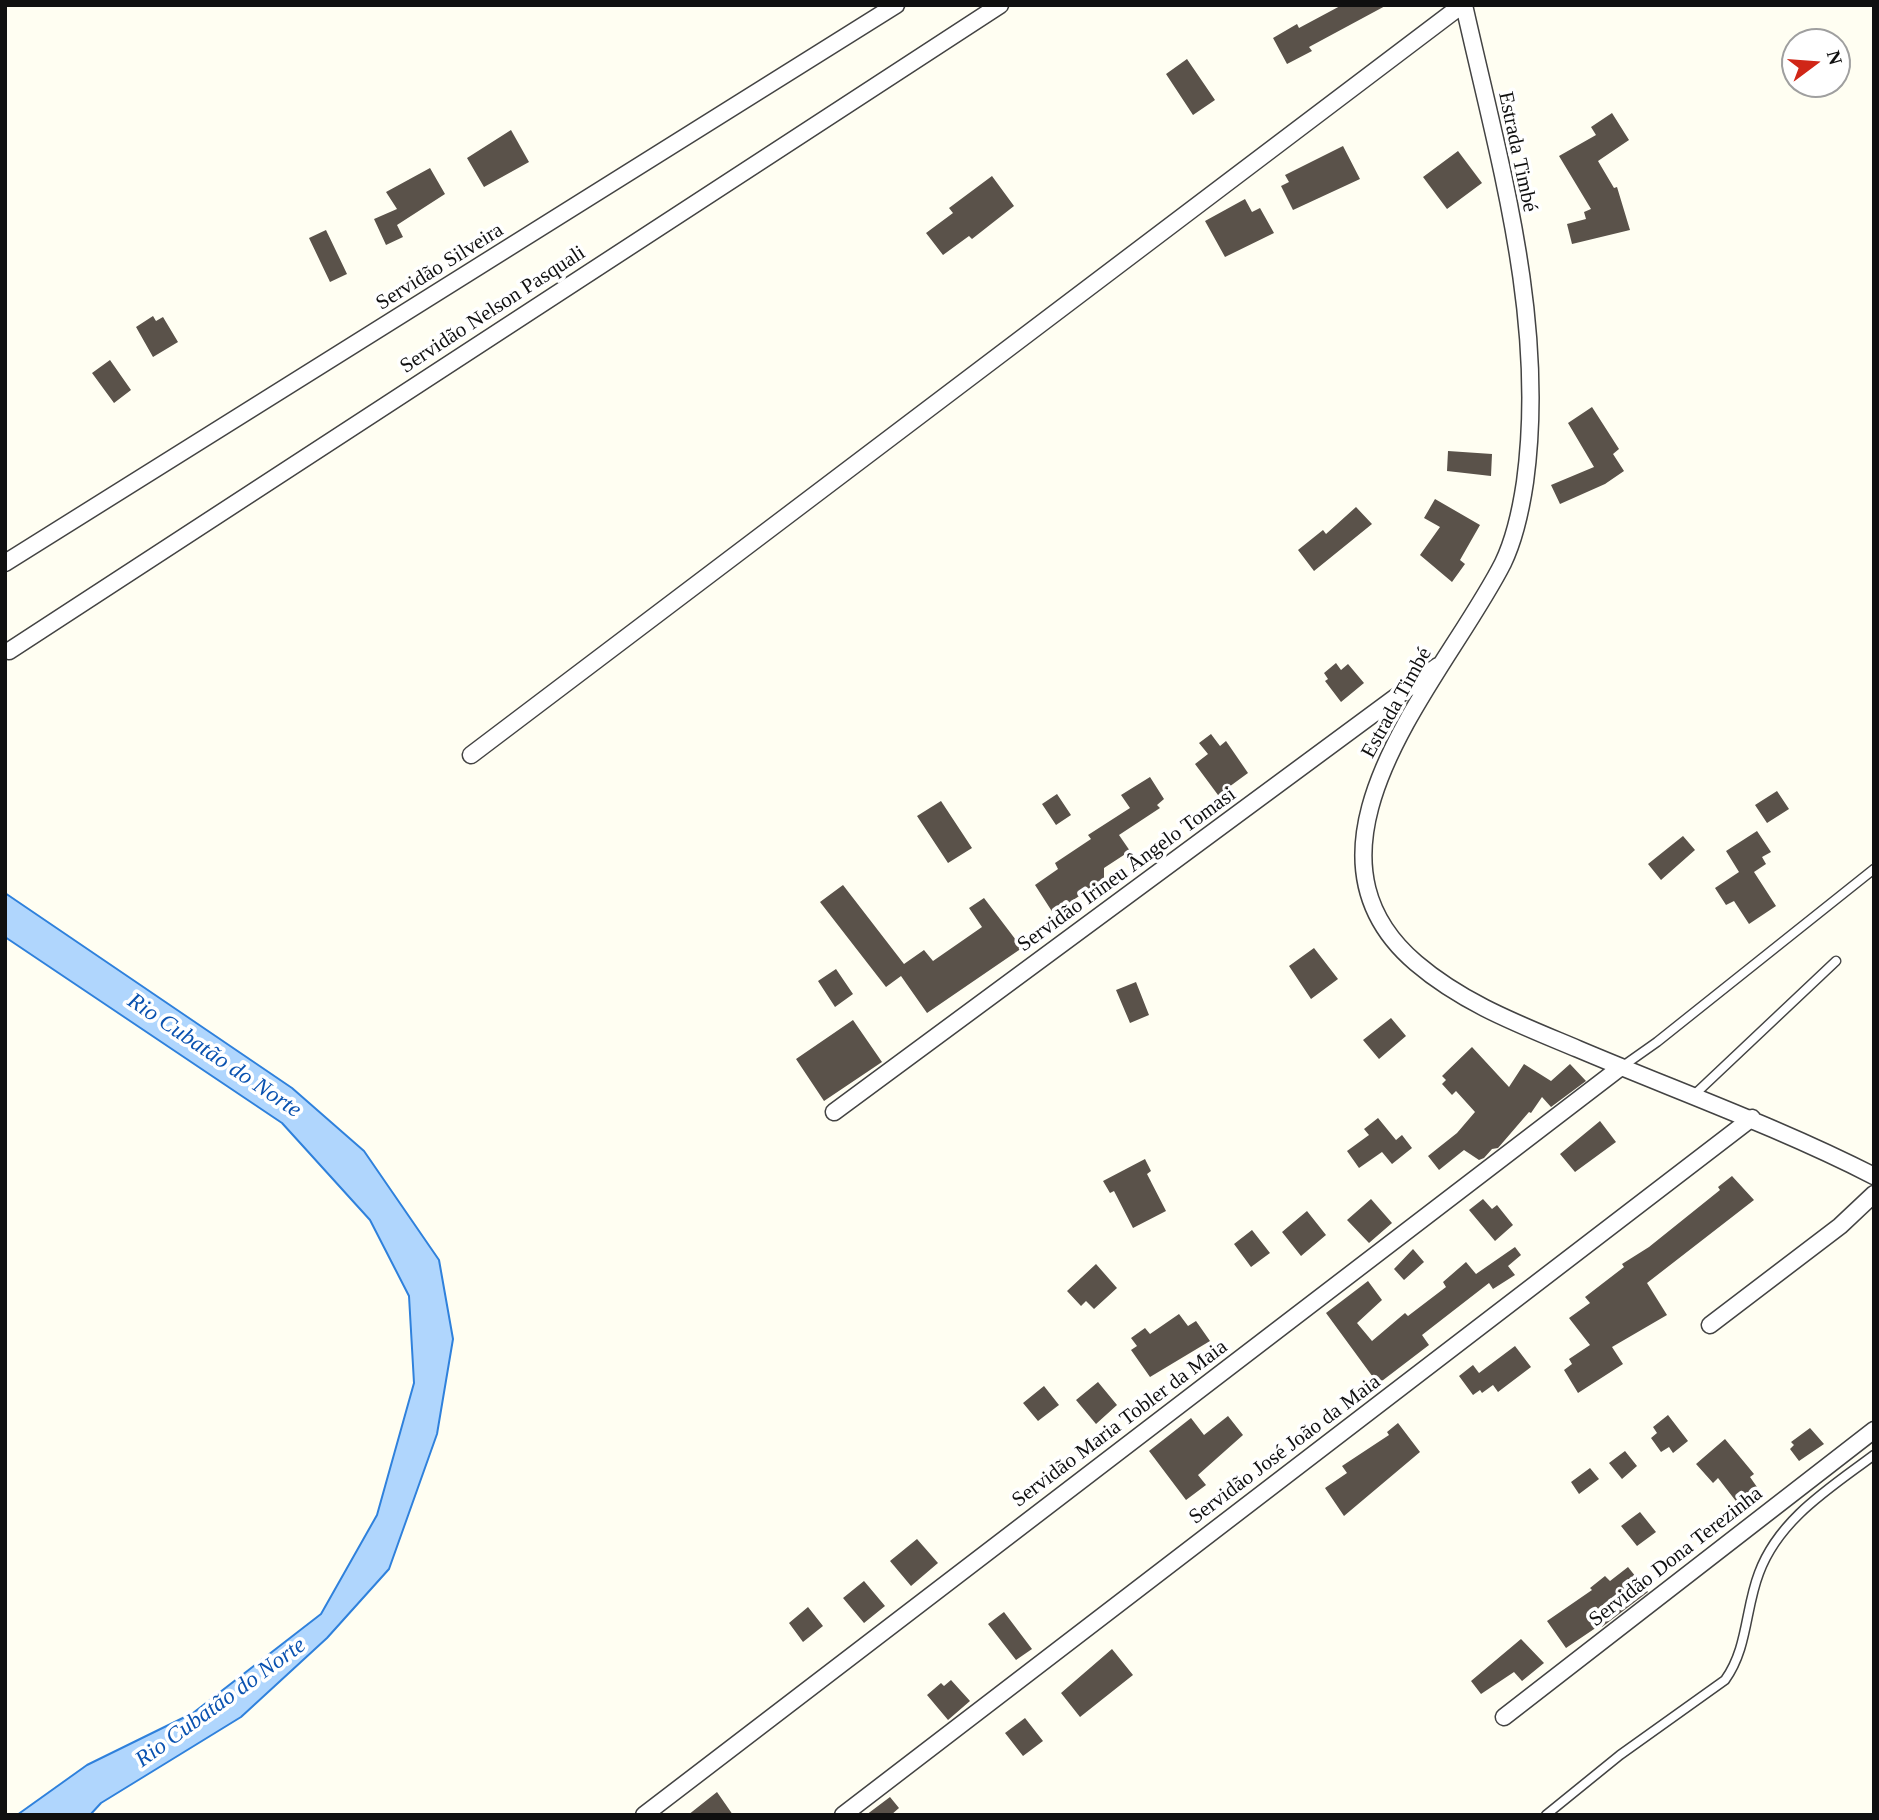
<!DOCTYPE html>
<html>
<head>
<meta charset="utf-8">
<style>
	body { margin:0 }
	#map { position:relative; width:1879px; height:1820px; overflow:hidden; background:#fffef2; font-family:"Times New Roman",serif }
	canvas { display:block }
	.frame { position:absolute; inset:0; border:7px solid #101010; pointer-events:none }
	.north { position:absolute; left:1781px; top:28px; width:70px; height:70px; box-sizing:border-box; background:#fff; border:2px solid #9f9f9f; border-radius:50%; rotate:74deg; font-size:19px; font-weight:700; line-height:28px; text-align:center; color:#101010 }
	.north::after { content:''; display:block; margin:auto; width:24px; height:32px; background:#d02617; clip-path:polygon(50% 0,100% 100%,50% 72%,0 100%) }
</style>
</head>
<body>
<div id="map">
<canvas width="1879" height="1820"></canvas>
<div class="frame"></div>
<div class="north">N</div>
</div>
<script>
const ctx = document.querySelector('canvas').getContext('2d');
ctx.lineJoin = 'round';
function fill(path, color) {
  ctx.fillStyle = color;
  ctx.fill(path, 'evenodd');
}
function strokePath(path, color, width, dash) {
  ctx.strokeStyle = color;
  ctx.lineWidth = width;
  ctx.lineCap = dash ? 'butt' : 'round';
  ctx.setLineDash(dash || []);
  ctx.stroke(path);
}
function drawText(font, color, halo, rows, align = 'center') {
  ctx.font = font + ' "Times New Roman",serif';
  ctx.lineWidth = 7;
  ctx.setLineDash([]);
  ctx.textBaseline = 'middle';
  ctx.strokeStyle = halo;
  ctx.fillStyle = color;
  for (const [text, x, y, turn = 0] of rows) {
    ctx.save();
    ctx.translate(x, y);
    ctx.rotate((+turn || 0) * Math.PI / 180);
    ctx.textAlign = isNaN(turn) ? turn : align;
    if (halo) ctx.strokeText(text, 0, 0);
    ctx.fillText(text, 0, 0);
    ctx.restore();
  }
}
const water = new Path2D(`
	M 5,893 L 292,1088 L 364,1151 L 439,1260 L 453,1339 L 437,1434 L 389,1569 L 327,1638 L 241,1717 L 101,1803 L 90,1815 L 17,1815 L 87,1765 L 193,1713 L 321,1614 L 377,1515 L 414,1383 L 409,1296 L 370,1220 L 282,1123 L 5,937 Z`);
const building = new Path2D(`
	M 1342,5 L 1387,5 L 1309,47 L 1312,51 L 1287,64 L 1273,38 L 1297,24 L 1299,28 Z
	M 1187,59 L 1215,100 L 1193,115 L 1166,74 Z
	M 1612,113 L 1629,140 L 1598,161 L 1614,188 L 1617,187 L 1630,230 L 1572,244 L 1567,224 L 1586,219 L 1584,212 L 1591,209 L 1559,156 L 1596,135 L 1591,127 Z
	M 511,130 L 529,162 L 484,187 L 467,158 Z
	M 1343,146 L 1360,179 L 1293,210 L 1281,186 L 1289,182 L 1285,175 Z
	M 1458,151 L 1482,183 L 1447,209 L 1423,177 Z
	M 430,168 L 445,194 L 397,225 L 403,237 L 386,245 L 374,219 L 397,209 L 386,192 Z
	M 992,176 L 1014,206 L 972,239 L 969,236 L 943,255 L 926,233 L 953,213 L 949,208 Z
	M 1245,199 L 1252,212 L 1260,208 L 1274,233 L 1225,257 L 1205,221 Z
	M 326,230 L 347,274 L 330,282 L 309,238 Z
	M 153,316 L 156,321 L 163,317 L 178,342 L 153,357 L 136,327 Z
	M 110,360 L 131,390 L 114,403 L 92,373 Z
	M 1592,407 L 1619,449 L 1613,454 L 1624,471 L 1605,484 L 1560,504 L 1551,485 L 1594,467 L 1568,423 Z
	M 1448,451 L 1492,454 L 1491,476 L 1447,471 Z
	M 1435,499 L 1480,525 L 1460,560 L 1465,564 L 1452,582 L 1420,555 L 1440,527 L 1424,518 Z
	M 1356,507 L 1372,524 L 1314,571 L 1298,550 L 1323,530 L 1326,534 Z
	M 1336,663 L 1341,670 L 1348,664 L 1364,683 L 1341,702 L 1325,681 L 1328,679 L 1324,673 Z
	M 1211,734 L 1220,746 L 1226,741 L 1248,773 L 1218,795 L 1195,764 L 1208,754 L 1199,743 Z
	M 1150,777 L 1164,799 L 1157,805 L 1160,808 L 1119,835 L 1130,851 L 1104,868 L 1104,880 L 1053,913 L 1035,885 L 1058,869 L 1055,863 L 1091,839 L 1088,835 L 1130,808 L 1121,795 Z
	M 1777,791 L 1789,809 L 1767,823 L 1755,805 Z
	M 1057,794 L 1071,815 L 1056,825 L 1042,804 Z
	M 941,801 L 972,848 L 948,863 L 917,816 Z
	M 1757,831 L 1771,852 L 1762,857 L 1766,864 L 1754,872 L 1776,906 L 1749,924 L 1734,901 L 1726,905 L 1715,888 L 1739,872 L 1726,851 Z
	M 1683,836 L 1695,850 L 1661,880 L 1648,864 Z
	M 843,885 L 904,964 L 924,950 L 933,961 L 982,927 L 969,908 L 984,898 L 1022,948 L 927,1013 L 901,976 L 886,987 L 820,902 Z
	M 1314,948 L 1338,979 L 1311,999 L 1289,966 Z
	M 836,969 L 853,994 L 835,1007 L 818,981 Z
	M 1136,982 L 1149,1015 L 1130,1023 L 1116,990 Z
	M 1391,1018 L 1406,1036 L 1379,1059 L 1363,1040 Z
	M 853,1020 L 882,1062 L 824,1101 L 796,1059 Z
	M 1472,1047 L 1509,1087 L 1524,1064 L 1551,1081 L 1570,1064 L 1586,1081 L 1551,1107 L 1542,1097 L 1531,1113 L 1529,1112 L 1498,1148 L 1492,1149 L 1484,1158 L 1479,1160 L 1464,1150 L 1439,1170 L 1428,1156 L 1457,1133 L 1475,1112 L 1456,1091 L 1452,1095 L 1442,1084 L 1446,1080 L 1442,1076 Z
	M 1378,1118 L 1396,1140 L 1402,1135 L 1412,1148 L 1392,1164 L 1382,1152 L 1359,1168 L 1347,1151 L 1369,1135 L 1364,1129 Z
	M 1600,1121 L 1616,1142 L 1575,1172 L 1560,1154 Z
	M 1145,1159 L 1151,1171 L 1147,1174 L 1166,1211 L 1133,1228 L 1114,1191 L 1110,1193 L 1103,1181 Z
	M 1732,1176 L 1754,1200 L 1647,1283 L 1667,1315 L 1612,1347 L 1623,1364 L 1578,1393 L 1564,1370 L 1572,1364 L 1569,1359 L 1590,1345 L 1569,1318 L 1590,1303 L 1585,1297 L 1624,1267 L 1622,1264 L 1649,1247 L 1720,1190 L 1718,1187 Z
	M 1371,1199 L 1392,1223 L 1369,1243 L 1347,1220 Z
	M 1483,1199 L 1492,1209 L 1497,1205 L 1513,1225 L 1495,1241 L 1469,1210 Z
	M 1307,1211 L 1326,1235 L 1301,1256 L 1282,1232 Z
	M 1252,1230 L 1270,1253 L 1251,1267 L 1234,1244 Z
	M 1515,1247 L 1521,1255 L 1508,1266 L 1515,1275 L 1493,1289 L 1489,1283 L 1422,1335 L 1429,1345 L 1378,1384 L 1326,1313 L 1368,1281 L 1382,1300 L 1357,1323 L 1372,1341 L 1405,1313 L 1408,1316 L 1446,1287 L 1443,1282 L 1466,1262 L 1476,1274 Z
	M 1413,1249 L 1424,1262 L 1404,1280 L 1394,1269 Z
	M 1096,1264 L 1117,1288 L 1094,1309 L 1086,1301 L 1081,1306 L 1067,1291 Z
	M 1179,1314 L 1188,1326 L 1196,1321 L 1210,1341 L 1150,1377 L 1131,1350 L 1137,1346 L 1131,1338 L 1145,1328 L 1150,1334 Z
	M 1515,1346 L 1531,1367 L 1498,1392 L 1493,1385 L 1482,1393 L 1480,1390 L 1473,1395 L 1459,1376 L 1473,1365 L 1479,1373 Z
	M 1098,1382 L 1117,1405 L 1096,1424 L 1076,1400 Z
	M 1044,1386 L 1059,1405 L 1038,1421 L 1023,1403 Z
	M 1668,1415 L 1688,1441 L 1673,1453 L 1669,1447 L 1661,1452 L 1651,1438 L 1657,1433 L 1653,1427 Z
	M 1228,1416 L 1243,1435 L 1198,1475 L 1206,1485 L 1186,1500 L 1149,1451 L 1191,1418 L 1204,1435 Z
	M 1398,1423 L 1420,1452 L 1344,1516 L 1325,1488 L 1347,1473 L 1342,1466 L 1389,1435 L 1387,1432 Z
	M 1810,1428 L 1824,1444 L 1799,1461 L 1790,1449 L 1794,1445 L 1791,1442 Z
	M 1725,1439 L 1754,1474 L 1750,1477 L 1757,1487 L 1753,1490 L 1758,1497 L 1742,1509 L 1718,1478 L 1713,1483 L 1696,1464 Z
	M 1625,1451 L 1637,1466 L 1622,1479 L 1609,1463 Z
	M 1590,1468 L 1599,1479 L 1579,1494 L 1571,1482 Z
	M 1640,1512 L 1656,1532 L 1637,1546 L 1621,1526 Z
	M 917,1539 L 938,1563 L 911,1586 L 890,1561 Z
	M 1628,1567 L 1648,1592 L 1602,1627 L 1600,1625 L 1566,1648 L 1547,1621 L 1592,1590 L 1590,1588 L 1605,1576 L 1610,1581 Z
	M 864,1581 L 885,1606 L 864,1623 L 843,1598 Z
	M 808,1607 L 823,1626 L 803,1642 L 789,1623 Z
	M 1004,1612 L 1032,1649 L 1016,1660 L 988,1624 Z
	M 1521,1639 L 1544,1663 L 1522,1681 L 1514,1672 L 1481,1694 L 1471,1681 Z
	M 1112,1649 L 1133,1675 L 1080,1717 L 1061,1693 Z
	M 951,1680 L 970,1701 L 948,1720 L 927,1695 L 941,1683 L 944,1686 Z
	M 1025,1718 L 1043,1741 L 1023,1756 L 1005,1733 Z
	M 717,1792 L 733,1815 L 688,1815 Z
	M 890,1797 L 899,1808 L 891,1815 L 866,1815 Z`);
const service = new Path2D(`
	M 1623,1066 L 1657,1042 L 1874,869
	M 1694,1095 L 1836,961
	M 1546,1815 L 1620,1755 L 1725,1680 C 1748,1648 1745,1609 1759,1573 C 1779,1519 1830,1488 1874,1455`);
const minor = new Path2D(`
	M 1464,5 C 1499,161 1547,321 1525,482 C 1521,509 1515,538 1503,563 C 1446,676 1279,846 1416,963 C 1464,1004 1521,1025 1578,1049 C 1677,1091 1778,1127 1874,1176
	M 5,563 L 896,5
	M 9,651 L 1000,5
	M 471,755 L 1462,5
	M 834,1112 L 1438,666
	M 1710,1325 L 1840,1226 L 1874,1194
	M 1504,1717 L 1874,1430
	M 644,1815 L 1621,1067
	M 843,1815 L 1752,1118`);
const streetNames = [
	["Estrada Timbé",1517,152,78],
	["Servidão Silveira",440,267,-32],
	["Servidão Nelson Pasquali",493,310,-33],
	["Estrada Timbé",1397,703,-61],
	["Servidão Irineu Ângelo Tomasi",1127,870,-36],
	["Servidão Maria Tobler da Maia",1120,1424,-37],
	["Servidão José João da Maia",1285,1450,-37],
	["Servidão Dona Terezinha",1676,1557,-38]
];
const waterNames = [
	["Rio Cubatão do Norte",214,1056,34],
	["Rio Cubatão do Norte",221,1703,-36]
];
fill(water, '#b0d6fd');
strokePath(water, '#2f81dc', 2);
fill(building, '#5a524a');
strokePath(service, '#434343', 11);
strokePath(minor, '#434343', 19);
strokePath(service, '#fff', 8);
strokePath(minor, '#fff', 16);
drawText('21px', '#101010', '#fff', streetNames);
drawText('italic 23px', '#0a52b0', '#fff', waterNames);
</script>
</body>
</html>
